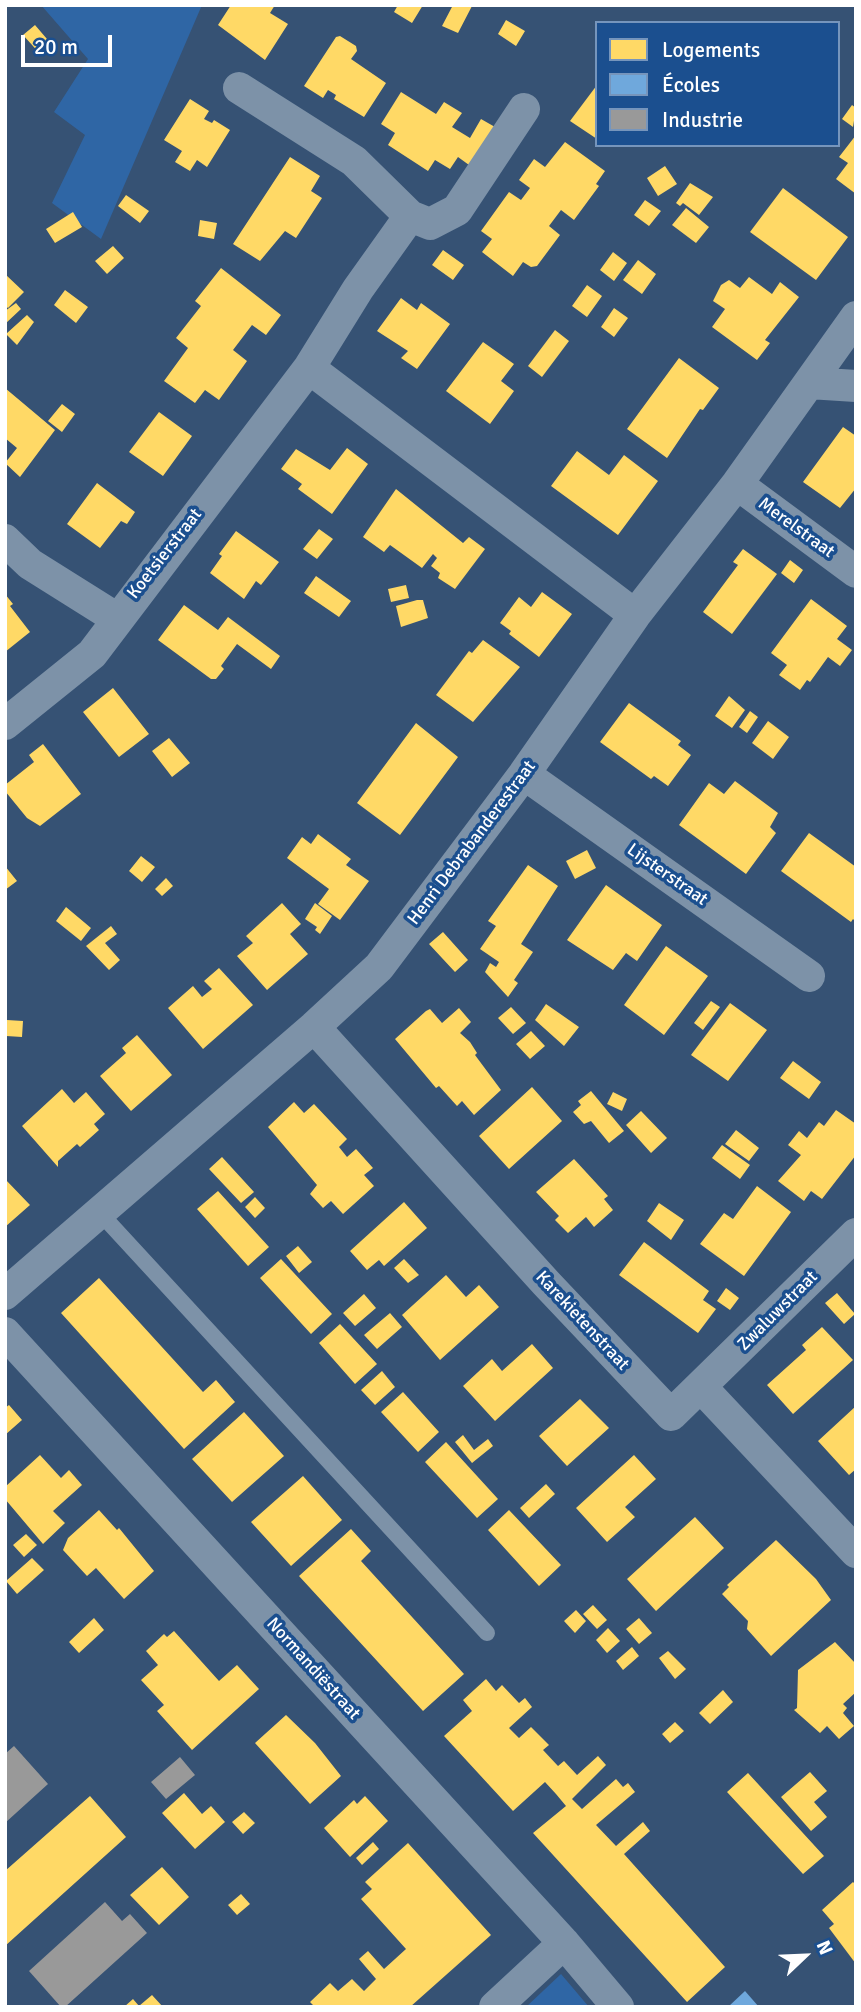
<!DOCTYPE html>
<html>
<head>
<meta charset="utf-8">
<style>
	body { margin:0 }
	#map { position:relative; width:861px; height:2012px; overflow:hidden; background:#365274; font-family:Signika,sans-serif }
	canvas { display:block }
	.frame { position:absolute; inset:0; border:7px solid #fff; pointer-events:none }
	.legend { position:absolute; left:595px; top:21px; width:245px; height:126px; box-sizing:border-box; background:#1b4f8f; border:2px solid #7695bc; margin:0; padding:9px 12px; list-style:none; font-size:21px; color:#fff }
	.legend li { display:flex; align-items:center; gap:14px; height:35px }
	.legend b { width:35px; border:2px solid #7695bc }
	.north { position:absolute; left:770px; top:1921px; width:70px; height:70px; -webkit-text-stroke:5px #1b4f8f; paint-order:stroke; rotate:67deg; font-size:19px; font-weight:700; line-height:28px; text-align:center; color:#fff }
	.north::after { content:''; display:block; margin:auto; width:24px; height:32px; background:#fff; clip-path:polygon(50% 0,100% 100%,50% 72%,0 100%) }
	.scale { position:absolute; left:21px; top:35px; width:91px; height:32px; box-sizing:border-box; border:4px solid #fff; border-top:0; padding-left:9px; font-size:21px; line-height:24px; white-space:nowrap; color:#fff; -webkit-text-stroke:5px #1b4f8f; paint-order:stroke }
</style>
</head>
<body>
<div id="map">
<canvas width="861" height="2012"></canvas>
<div class="frame"></div>
<ul class="legend">
<li><b style="height:19px;background:#ffd966"></b>Logements</li>
<li><b style="height:19px;background:#6fa8dc"></b>Écoles</li>
<li><b style="height:19px;background:#999"></b>Industrie</li>
</ul>
<div class="north">N</div>
<div class="scale">20 m</div>
</div>
<script>
const ctx = document.querySelector('canvas').getContext('2d');
ctx.lineJoin = 'round';
function fill(path, color) {
  ctx.fillStyle = color;
  ctx.fill(path, 'evenodd');
}
function strokePath(path, color, width, dash) {
  ctx.strokeStyle = color;
  ctx.lineWidth = width;
  ctx.lineCap = dash ? 'butt' : 'round';
  ctx.setLineDash(dash || []);
  ctx.stroke(path);
}
function drawText(font, color, halo, rows, align = 'center') {
  ctx.font = font + ' Signika,sans-serif';
  ctx.lineWidth = 7;
  ctx.setLineDash([]);
  ctx.textBaseline = 'middle';
  ctx.strokeStyle = halo;
  ctx.fillStyle = color;
  for (const [text, x, y, turn = 0] of rows) {
    ctx.save();
    ctx.translate(x, y);
    ctx.rotate((+turn || 0) * Math.PI / 180);
    ctx.textAlign = isNaN(turn) ? turn : align;
    if (halo) ctx.strokeText(text, 0, 0);
    ctx.fillText(text, 0, 0);
    ctx.restore();
  }
}
const green = new Path2D(`
	M 41,5 L 202,5 L 101,239 L 52,203 L 85,135 L 54,112 L 88,59 Z
	M 561,1974 L 589,2007 L 526,2007 Z`);
const homes = new Path2D(`
	M 231,5 L 275,5 L 270,13 L 288,24 L 265,60 L 218,25 Z
	M 398,5 L 423,5 L 412,23 L 394,12 Z
	M 453,5 L 472,6 L 458,33 L 442,26 Z
	M 506,20 L 525,31 L 516,46 L 498,34 Z
	M 35,25 L 53,46 L 42,56 L 23,35 Z
	M 340,36 L 356,46 L 357,51 L 351,59 L 386,83 L 364,117 L 334,99 L 336,95 L 328,90 L 323,98 L 304,86 L 336,37 Z
	M 597,85 L 597,139 L 570,121 Z
	M 401,92 L 436,114 L 444,102 L 462,113 L 452,127 L 470,138 L 481,119 L 495,127 L 469,165 L 458,157 L 450,169 L 435,160 L 428,171 L 388,145 L 395,133 L 381,124 Z
	M 190,99 L 209,111 L 204,119 L 212,123 L 214,120 L 230,130 L 207,167 L 197,160 L 190,171 L 175,162 L 182,151 L 164,140 Z
	M 852,105 L 856,108 L 853,127 L 842,119 Z
	M 856,135 L 856,194 L 836,179 L 848,163 L 839,157 Z
	M 565,142 L 605,171 L 596,184 L 599,186 L 574,220 L 561,210 L 549,226 L 560,235 L 537,266 L 531,267 L 523,262 L 513,276 L 482,252 L 492,239 L 481,231 L 509,192 L 521,200 L 530,188 L 519,180 L 534,159 L 545,167 Z
	M 290,157 L 320,176 L 311,191 L 322,198 L 296,238 L 285,231 L 260,261 L 233,244 Z
	M 665,166 L 677,184 L 658,196 L 647,178 Z
	M 690,183 L 713,197 L 699,215 L 683,203 L 680,206 L 676,203 Z
	M 783,188 L 848,237 L 816,280 L 750,232 Z
	M 126,195 L 149,211 L 140,223 L 118,206 Z
	M 645,200 L 661,211 L 649,226 L 634,215 Z
	M 686,208 L 709,227 L 696,243 L 672,225 Z
	M 73,212 L 82,227 L 55,243 L 46,229 Z
	M 200,220 L 217,223 L 214,239 L 198,236 Z
	M 113,246 L 124,258 L 107,274 L 95,261 Z
	M 443,250 L 464,265 L 453,280 L 432,265 Z
	M 613,252 L 627,263 L 614,281 L 600,270 Z
	M 638,260 L 656,274 L 642,294 L 623,280 Z
	M 221,268 L 281,315 L 266,335 L 252,325 L 233,350 L 247,361 L 219,400 L 205,390 L 195,403 L 164,381 L 188,348 L 176,338 L 201,306 L 195,301 Z
	M 5,274 L 24,292 L 8,308 L 5,306 Z
	M 749,277 L 772,294 L 780,282 L 799,297 L 765,340 L 770,343 L 757,360 L 712,327 L 725,309 L 713,301 L 721,285 L 729,280 L 740,288 Z
	M 587,285 L 602,296 L 587,317 L 572,306 Z
	M 65,290 L 88,307 L 76,323 L 54,305 Z
	M 401,298 L 417,310 L 421,303 L 450,324 L 417,369 L 401,358 L 408,351 L 377,331 Z
	M 16,303 L 21,309 L 5,324 L 5,311 Z
	M 614,308 L 628,318 L 614,337 L 601,327 Z
	M 27,315 L 34,322 L 17,345 L 6,334 Z
	M 555,330 L 569,341 L 542,377 L 528,366 Z
	M 483,342 L 514,364 L 501,381 L 514,391 L 490,424 L 446,391 Z
	M 679,358 L 719,388 L 703,410 L 700,409 L 667,458 L 627,429 Z
	M 5,388 L 55,430 L 20,477 L 5,463 L 17,448 L 5,438 Z
	M 62,404 L 75,414 L 62,432 L 48,421 Z
	M 159,412 L 192,436 L 163,476 L 129,452 Z
	M 843,427 L 856,436 L 856,488 L 840,508 L 803,482 Z
	M 347,448 L 368,464 L 332,514 L 298,489 L 302,484 L 281,469 L 296,449 L 330,470 Z
	M 577,451 L 609,475 L 624,455 L 658,481 L 618,535 L 551,486 Z
	M 97,483 L 135,512 L 127,524 L 121,521 L 100,548 L 67,524 Z
	M 396,489 L 463,543 L 469,537 L 485,549 L 455,589 L 438,578 L 440,573 L 431,566 L 437,558 L 433,554 L 422,568 L 390,545 L 384,552 L 363,537 Z
	M 319,529 L 333,539 L 317,559 L 303,549 Z
	M 236,531 L 279,562 L 261,585 L 256,581 L 244,599 L 210,573 L 222,556 L 219,554 Z
	M 743,549 L 777,574 L 732,634 L 703,612 L 738,565 L 733,562 Z
	M 790,560 L 803,570 L 794,583 L 781,573 Z
	M 316,576 L 351,601 L 339,617 L 304,593 Z
	M 406,585 L 409,598 L 391,602 L 388,589 Z
	M 542,592 L 572,614 L 539,657 L 509,634 L 511,631 L 500,623 L 519,597 L 531,607 Z
	M 5,594 L 13,604 L 10,606 L 30,632 L 5,652 Z
	M 811,599 L 847,626 L 837,639 L 852,650 L 840,666 L 828,657 L 810,682 L 807,680 L 800,690 L 779,675 L 787,665 L 771,653 Z
	M 417,600 L 423,600 L 428,618 L 401,627 L 396,606 Z
	M 184,605 L 218,630 L 228,617 L 280,656 L 271,669 L 237,644 L 221,666 L 224,669 L 216,679 L 211,679 L 158,640 Z
	M 483,640 L 520,667 L 473,722 L 436,695 L 469,651 L 472,653 Z
	M 113,688 L 149,734 L 119,757 L 83,712 Z
	M 729,696 L 745,710 L 732,728 L 715,716 Z
	M 629,703 L 681,741 L 678,745 L 691,755 L 668,786 L 654,776 L 651,779 L 600,742 Z
	M 750,711 L 758,717 L 747,733 L 739,727 Z
	M 768,721 L 789,737 L 773,759 L 752,743 Z
	M 416,723 L 458,757 L 400,835 L 357,803 Z
	M 169,738 L 190,763 L 172,777 L 152,751 Z
	M 43,744 L 81,794 L 40,826 L 27,818 L 5,791 L 5,785 L 34,762 L 29,755 Z
	M 735,781 L 778,813 L 770,827 L 776,833 L 746,874 L 679,825 L 709,783 L 724,794 Z
	M 809,833 L 856,867 L 856,922 L 853,919 L 851,922 L 781,871 Z
	M 318,834 L 351,859 L 346,865 L 369,881 L 340,920 L 318,904 L 329,889 L 287,858 L 302,837 L 311,844 Z
	M 587,850 L 596,868 L 575,879 L 566,861 Z
	M 141,856 L 155,867 L 142,882 L 129,871 Z
	M 528,865 L 558,886 L 521,944 L 533,952 L 514,980 L 518,983 L 508,997 L 485,972 L 490,963 L 496,967 L 499,962 L 480,949 L 496,926 L 488,921 Z
	M 5,866 L 17,881 L 5,890 Z
	M 166,878 L 173,886 L 162,896 L 155,889 Z
	M 606,885 L 662,925 L 637,961 L 626,953 L 613,970 L 567,940 Z
	M 282,903 L 301,924 L 290,934 L 308,954 L 267,990 L 237,956 L 253,943 L 246,936 Z
	M 315,903 L 332,916 L 320,934 L 315,930 L 317,927 L 305,919 Z
	M 66,907 L 91,928 L 81,941 L 56,921 Z
	M 111,926 L 117,934 L 105,943 L 120,960 L 109,970 L 86,946 Z
	M 443,932 L 468,960 L 455,972 L 429,944 Z
	M 666,946 L 708,976 L 664,1035 L 624,1005 Z
	M 219,968 L 253,1005 L 203,1049 L 168,1008 L 193,986 L 202,997 L 212,989 L 204,981 Z
	M 711,1001 L 720,1007 L 703,1030 L 694,1023 Z
	M 730,1003 L 767,1030 L 728,1081 L 691,1055 Z
	M 546,1004 L 579,1027 L 564,1046 L 535,1020 Z
	M 511,1007 L 526,1023 L 513,1034 L 498,1018 Z
	M 459,1008 L 471,1022 L 460,1033 L 470,1042 L 477,1053 L 475,1055 L 501,1090 L 474,1115 L 462,1101 L 457,1106 L 439,1086 L 436,1088 L 395,1039 L 426,1011 L 430,1009 L 442,1023 Z
	M 7,1020 L 23,1021 L 22,1037 L 6,1036 Z
	M 531,1031 L 545,1046 L 530,1059 L 516,1044 Z
	M 137,1035 L 172,1075 L 131,1111 L 100,1076 L 126,1053 L 122,1048 Z
	M 793,1061 L 821,1082 L 809,1099 L 780,1078 Z
	M 532,1087 L 562,1121 L 509,1169 L 479,1136 Z
	M 62,1089 L 74,1103 L 86,1092 L 105,1114 L 94,1124 L 99,1130 L 80,1147 L 77,1144 L 58,1161 L 58,1167 L 22,1126 Z
	M 591,1091 L 624,1131 L 609,1143 L 591,1121 L 584,1124 L 573,1112 L 581,1105 L 578,1101 Z
	M 613,1092 L 627,1099 L 622,1111 L 607,1104 Z
	M 294,1102 L 304,1113 L 314,1104 L 347,1139 L 339,1147 L 347,1157 L 356,1149 L 373,1168 L 364,1175 L 374,1186 L 343,1214 L 331,1201 L 323,1208 L 310,1194 L 317,1185 L 268,1127 Z
	M 836,1110 L 856,1124 L 856,1155 L 822,1199 L 811,1191 L 804,1201 L 778,1181 L 801,1155 L 788,1145 L 799,1131 L 807,1138 L 819,1122 L 824,1126 Z
	M 641,1111 L 667,1138 L 651,1153 L 626,1125 Z
	M 736,1130 L 759,1148 L 749,1161 L 725,1144 Z
	M 722,1145 L 750,1165 L 740,1179 L 712,1158 Z
	M 222,1157 L 254,1192 L 241,1203 L 209,1169 Z
	M 574,1159 L 608,1196 L 604,1199 L 613,1210 L 594,1227 L 586,1217 L 568,1233 L 555,1220 L 559,1216 L 536,1192 Z
	M 5,1179 L 30,1205 L 5,1227 Z
	M 757,1186 L 791,1212 L 744,1276 L 700,1244 L 724,1213 L 733,1219 Z
	M 218,1191 L 269,1247 L 248,1266 L 197,1209 Z
	M 255,1197 L 265,1208 L 255,1218 L 245,1207 Z
	M 404,1202 L 427,1228 L 384,1266 L 379,1260 L 367,1270 L 350,1251 Z
	M 659,1203 L 684,1220 L 671,1240 L 647,1221 Z
	M 644,1242 L 709,1291 L 703,1300 L 716,1309 L 698,1333 L 619,1275 Z
	M 298,1246 L 312,1262 L 299,1273 L 286,1256 Z
	M 281,1259 L 332,1314 L 311,1334 L 260,1278 Z
	M 404,1259 L 419,1275 L 408,1283 L 394,1268 Z
	M 446,1275 L 466,1297 L 479,1285 L 499,1307 L 440,1360 L 402,1315 Z
	M 99,1278 L 203,1392 L 216,1380 L 235,1402 L 184,1449 L 61,1313 Z
	M 726,1288 L 739,1298 L 730,1310 L 717,1301 Z
	M 837,1293 L 855,1314 L 844,1324 L 825,1303 Z
	M 364,1294 L 376,1308 L 355,1326 L 343,1313 Z
	M 390,1313 L 402,1327 L 377,1349 L 364,1335 Z
	M 340,1324 L 377,1364 L 355,1384 L 319,1343 Z
	M 822,1327 L 853,1360 L 793,1414 L 767,1385 L 806,1350 L 802,1345 Z
	M 532,1344 L 553,1368 L 495,1421 L 463,1386 L 492,1359 L 502,1371 Z
	M 382,1371 L 395,1387 L 375,1405 L 361,1390 Z
	M 403,1392 L 439,1432 L 418,1452 L 381,1412 Z
	M 580,1399 L 609,1428 L 567,1466 L 539,1436 Z
	M 9,1405 L 22,1420 L 5,1435 L 5,1408 Z
	M 856,1406 L 856,1469 L 849,1475 L 818,1441 Z
	M 244,1412 L 284,1456 L 232,1502 L 192,1459 Z
	M 463,1435 L 474,1450 L 488,1439 L 493,1446 L 472,1463 L 455,1442 Z
	M 446,1442 L 498,1499 L 477,1518 L 425,1462 Z
	M 40,1455 L 61,1478 L 69,1470 L 82,1485 L 53,1511 L 65,1523 L 43,1544 L 5,1499 L 5,1487 Z
	M 634,1455 L 656,1479 L 625,1507 L 635,1517 L 607,1542 L 576,1508 Z
	M 303,1476 L 342,1520 L 291,1566 L 251,1522 Z
	M 546,1484 L 555,1494 L 529,1518 L 520,1508 Z
	M 99,1510 L 117,1530 L 119,1528 L 154,1571 L 124,1599 L 96,1568 L 87,1576 L 63,1550 L 68,1538 Z
	M 509,1510 L 561,1565 L 539,1586 L 488,1530 Z
	M 695,1517 L 724,1548 L 656,1611 L 627,1579 Z
	M 351,1529 L 371,1551 L 361,1561 L 464,1674 L 423,1711 L 299,1576 Z
	M 26,1534 L 37,1545 L 24,1557 L 13,1545 Z
	M 776,1540 L 816,1579 L 831,1600 L 771,1656 L 747,1629 L 748,1621 L 722,1594 L 729,1587 L 727,1585 Z
	M 32,1558 L 44,1570 L 17,1594 L 6,1581 Z
	M 593,1605 L 607,1620 L 597,1629 L 583,1614 Z
	M 576,1610 L 586,1621 L 575,1633 L 564,1621 Z
	M 94,1618 L 104,1630 L 79,1653 L 69,1642 Z
	M 639,1618 L 652,1633 L 639,1644 L 626,1629 Z
	M 608,1628 L 620,1641 L 607,1653 L 596,1640 Z
	M 174,1631 L 219,1681 L 237,1665 L 259,1689 L 192,1750 L 157,1711 L 164,1705 L 141,1680 L 158,1665 L 146,1651 L 164,1634 L 167,1637 Z
	M 835,1642 L 856,1664 L 856,1692 L 843,1704 L 847,1708 L 843,1713 L 854,1726 L 839,1739 L 827,1726 L 820,1733 L 794,1710 L 797,1708 L 798,1670 Z
	M 632,1647 L 639,1656 L 623,1670 L 616,1661 Z
	M 668,1651 L 686,1669 L 675,1679 L 659,1658 Z
	M 486,1679 L 496,1691 L 502,1685 L 519,1703 L 525,1698 L 532,1707 L 509,1728 L 519,1738 L 531,1727 L 549,1745 L 543,1750 L 558,1766 L 564,1761 L 577,1775 L 598,1756 L 606,1765 L 572,1799 L 582,1809 L 616,1779 L 623,1787 L 628,1783 L 635,1792 L 596,1825 L 616,1846 L 643,1822 L 650,1831 L 624,1854 L 725,1967 L 687,2002 L 533,1833 L 566,1806 L 556,1794 L 545,1782 L 513,1811 L 444,1736 L 472,1711 L 463,1700 Z
	M 723,1690 L 733,1702 L 710,1724 L 699,1713 Z
	M 286,1715 L 315,1743 L 341,1776 L 310,1804 L 255,1743 Z
	M 675,1722 L 684,1731 L 670,1743 L 662,1734 Z
	M 810,1772 L 827,1791 L 814,1802 L 827,1817 L 811,1831 L 781,1797 Z
	M 748,1773 L 824,1856 L 803,1874 L 727,1792 Z
	M 184,1793 L 202,1814 L 211,1806 L 225,1822 L 195,1849 L 162,1813 Z
	M 90,1796 L 126,1837 L 5,1946 L 5,1871 Z
	M 365,1796 L 388,1821 L 350,1857 L 324,1828 L 354,1800 L 357,1804 Z
	M 244,1812 L 255,1823 L 243,1834 L 232,1822 Z
	M 373,1842 L 379,1849 L 362,1865 L 356,1858 Z
	M 408,1843 L 491,1935 L 410,2007 L 315,2007 L 310,2002 L 330,1983 L 338,1991 L 352,1979 L 364,1991 L 376,1979 L 359,1959 L 368,1951 L 384,1969 L 406,1949 L 361,1899 L 372,1889 L 365,1882 Z
	M 162,1867 L 189,1897 L 159,1925 L 130,1895 Z
	M 853,1882 L 856,1885 L 856,1964 L 829,1928 L 834,1924 L 822,1910 Z
	M 241,1894 L 250,1904 L 237,1915 L 228,1905 Z
	M 152,1995 L 163,2007 L 124,2007 L 133,1999 L 139,2006 Z`);
const schools = new Path2D(`
	M 745,1991 L 759,2007 L 728,2007 Z`);
const industry = new Path2D(`
	M 14,1746 L 48,1784 L 5,1823 L 5,1754 Z
	M 180,1757 L 195,1775 L 166,1799 L 151,1782 Z
	M 105,1902 L 122,1921 L 130,1914 L 147,1933 L 65,2007 L 61,2007 L 29,1971 Z`);
const lane = new Path2D(`
	M 101,1214 L 487,1633`);
const street = new Path2D(`
	M 239,88 L 354,161 L 410,216
	M 309,368 L 635,615
	M 809,383 L 856,386
	M 737,484 L 856,572
	M 5,540 L 30,564 L 116,618
	M 5,724 L 92,654 L 309,368 L 358,289 L 410,216 L 430,224 L 457,210 L 524,109
	M 524,774 L 809,976
	M 314,1027 L 546,1283 L 671,1415 L 856,1234
	M 5,1294 L 314,1027 L 379,967 L 524,774 L 635,615 L 737,484 L 856,317
	M 5,1333 L 564,1943 L 618,2007
	M 701,1387 L 856,1552
	M 495,2007 L 564,1943`);
const streetNames = [
	["Merelstraat",796,528,36],
	["Koetsierstraat",165,554,-52],
	["Henri Debrabanderestraat",472,843,-53],
	["Lijsterstraat",667,875,35],
	["Zwaluwstraat",778,1311,-45],
	["Karekietenstraat",582,1321,47],
	["Normandiëstraat",313,1669,48]
];
fill(green, '#2f66a5');
fill(homes, '#ffd966');
fill(schools, '#6fa8dc');
fill(industry, '#999');
strokePath(lane, '#7d92a8', 16);
strokePath(street, '#7d92a8', 32);
drawText('18px', '#fff', '#1b4f8f', streetNames);
</script>
</body>
</html>
